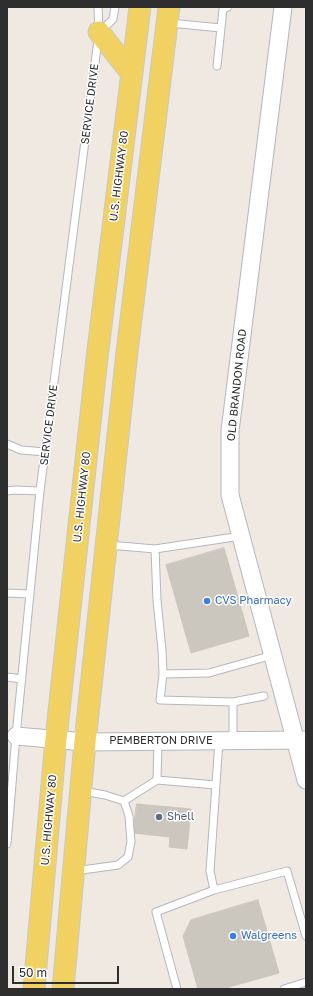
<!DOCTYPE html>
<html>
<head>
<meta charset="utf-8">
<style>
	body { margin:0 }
	#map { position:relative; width:313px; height:996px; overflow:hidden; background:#efe9e1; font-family:"Golos Text",sans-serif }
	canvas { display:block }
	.frame { position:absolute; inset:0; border:8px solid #2e2e2e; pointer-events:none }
	.scale { position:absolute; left:12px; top:966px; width:107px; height:18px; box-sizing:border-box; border:2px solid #2e2e2e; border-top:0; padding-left:5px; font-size:12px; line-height:14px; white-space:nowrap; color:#2e2e2e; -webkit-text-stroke:3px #fff; paint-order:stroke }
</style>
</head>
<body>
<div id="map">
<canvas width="313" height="996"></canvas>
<div class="frame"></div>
<div class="scale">50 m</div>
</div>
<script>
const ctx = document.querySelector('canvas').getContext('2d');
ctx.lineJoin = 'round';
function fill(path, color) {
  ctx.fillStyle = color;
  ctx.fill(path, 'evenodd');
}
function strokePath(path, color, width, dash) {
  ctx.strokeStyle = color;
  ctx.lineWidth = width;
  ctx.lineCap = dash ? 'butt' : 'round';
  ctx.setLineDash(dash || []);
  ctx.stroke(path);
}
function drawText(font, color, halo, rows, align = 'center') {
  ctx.font = font + ' "Golos Text",sans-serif';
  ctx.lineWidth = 3;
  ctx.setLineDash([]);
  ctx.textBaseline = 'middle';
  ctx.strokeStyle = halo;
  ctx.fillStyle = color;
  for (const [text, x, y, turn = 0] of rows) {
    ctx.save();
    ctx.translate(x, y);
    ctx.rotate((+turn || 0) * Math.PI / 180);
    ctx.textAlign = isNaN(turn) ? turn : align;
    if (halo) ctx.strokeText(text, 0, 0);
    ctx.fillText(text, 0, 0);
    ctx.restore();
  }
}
const building = new Path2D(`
	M 224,548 L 249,636 L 191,653 L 166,565 Z
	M 137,804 L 191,809 L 187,849 L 169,847 L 170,837 L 133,833 Z
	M 258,900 L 279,973 L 222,989 L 198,989 L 183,936 L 191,920 Z`);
const service = new Path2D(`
	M 170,23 L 221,28 L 223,9 L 228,7
	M 100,32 L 113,19 L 115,7
	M 217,66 L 221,28
	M 7,444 L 21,450 L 45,452
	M 7,491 L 15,490 L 40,491
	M 109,545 L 155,549 L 241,536
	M 155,549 L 157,600 L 162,650 L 163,674 L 160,700 L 233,702 L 264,696
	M 7,593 L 30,594
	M 163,674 L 209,673 L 273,655
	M 7,677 L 22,679
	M 233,740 L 233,702
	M 157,780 L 158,741
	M 124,801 L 157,780 L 216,785
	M 7,844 L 16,736 L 40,491 L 99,32 L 98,7
	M 75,871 L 118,865 L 128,857 L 131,842 L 129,816 L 124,801 L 105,795 L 83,791
	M 214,890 L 287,871 L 306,936
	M 177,989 L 156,912 L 214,890 L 210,871 L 219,741
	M 284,989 L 306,982`);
const tertiary = new Path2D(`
	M 283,7 L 230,431 L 230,495 L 306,780
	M 16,736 L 85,742 L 305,740`);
const primary = new Path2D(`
	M 99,32 L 132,74
	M 34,989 L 56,739 L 97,358 L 140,7
	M 63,989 L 85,742 L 127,352 L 169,7`);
const markers = [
	[207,601,4,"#3f7fe0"],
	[159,817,4,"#5c6f8a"],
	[233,936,4,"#3f7fe0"]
];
const streetNames = [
	["SERVICE DRIVE",90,104,-83],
	["U.S. HIGHWAY 80",119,176,-83],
	["OLD BRANDON ROAD",237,385,-84],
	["SERVICE DRIVE",49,425,-83],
	["U.S. HIGHWAY 80",82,497,-84],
	["PEMBERTON DRIVE",161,741],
	["U.S. HIGHWAY 80",49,820,-85]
];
const shopNames = [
	["CVS Pharmacy",215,601],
	["Walgreens",241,936]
];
const serviceNames = [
	["Shell",167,817]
];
fill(building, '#cbc7bf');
strokePath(building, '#cbc5ba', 1);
strokePath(service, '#b4b7c1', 9);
strokePath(tertiary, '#b4b7c1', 19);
strokePath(primary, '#c9c9c9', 23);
strokePath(service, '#fff', 7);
strokePath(tertiary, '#fff', 17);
strokePath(primary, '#f2d163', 21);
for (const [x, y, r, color] of markers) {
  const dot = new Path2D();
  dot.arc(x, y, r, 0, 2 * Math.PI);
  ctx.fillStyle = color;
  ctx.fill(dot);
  strokePath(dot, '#fff', 1.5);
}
drawText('11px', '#2e2e2e', '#fff', streetNames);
drawText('11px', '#366cbe', '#fff', shopNames, 'left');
drawText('11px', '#4e5e75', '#fff', serviceNames, 'left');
</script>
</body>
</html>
